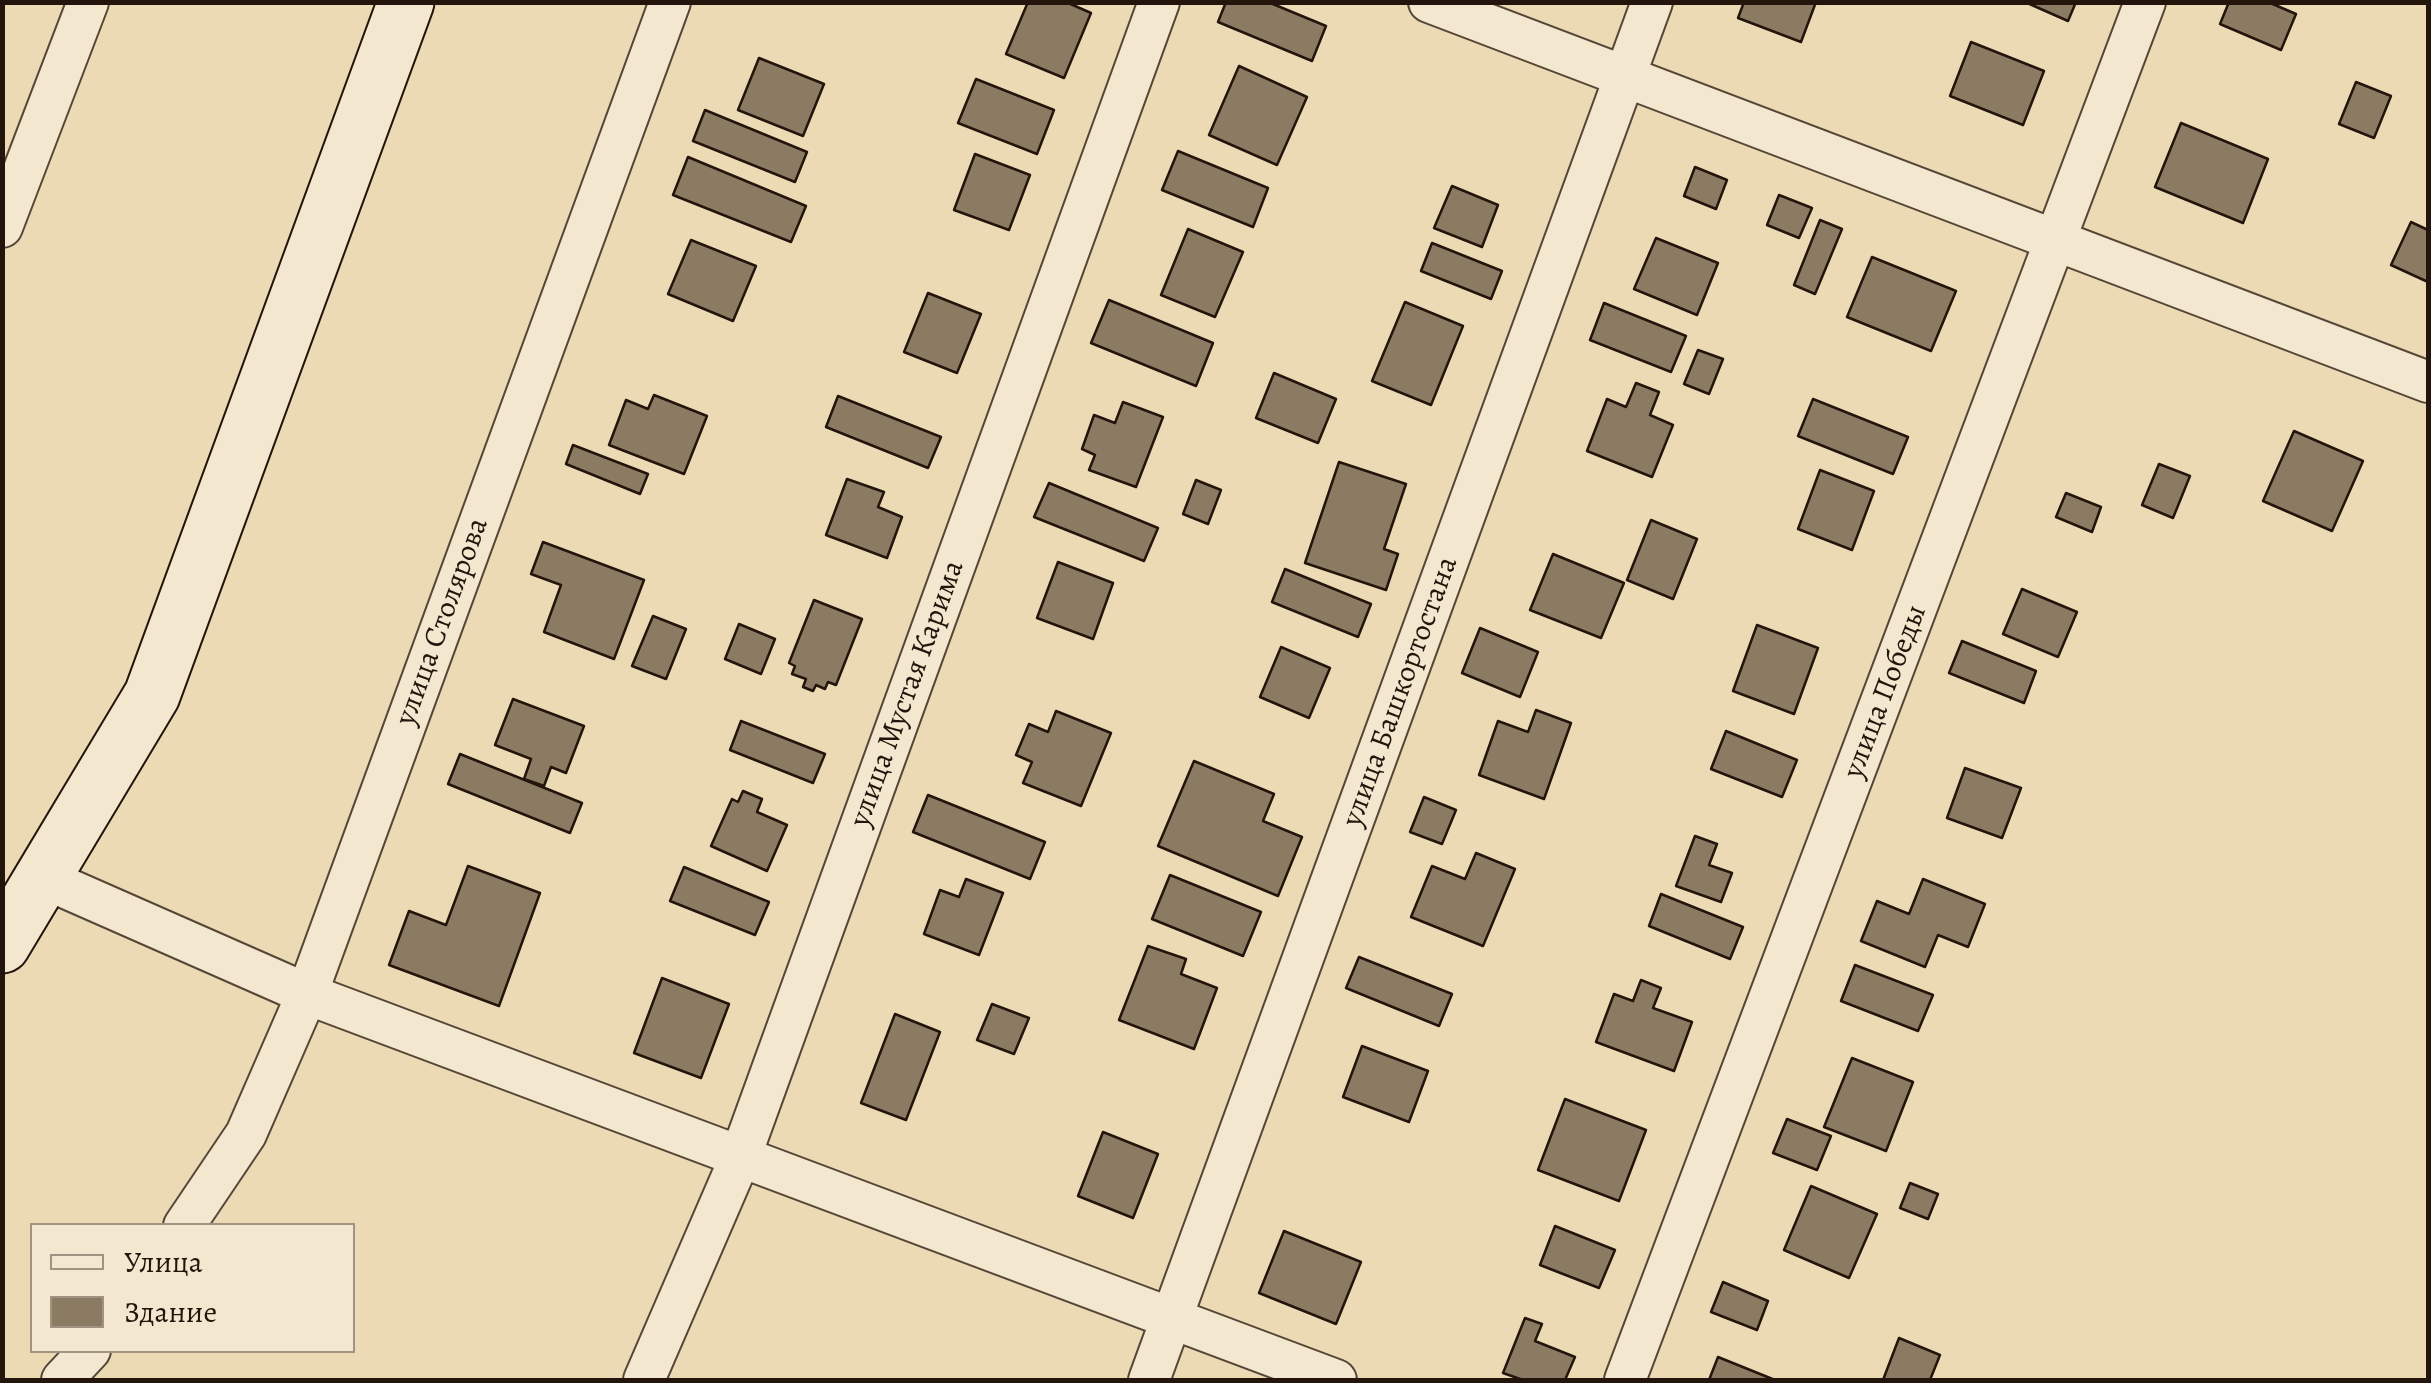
<!DOCTYPE html>
<html>
<head>
<meta charset="utf-8">
<style>
	body { margin:0 }
	#map { position:relative; width:2431px; height:1383px; overflow:hidden; background:#ecdab5; font-family:Alegreya,serif }
	canvas { display:block }
	.frame { position:absolute; inset:0; border:5px solid #23150b; pointer-events:none }
	.legend { position:absolute; left:30px; top:1223px; width:325px; height:130px; box-sizing:border-box; background:#f3e7cf; border:2px solid #a09381; margin:0; padding:12px 18px; list-style:none; font-size:30px; color:#23150b }
	.legend li { display:flex; align-items:center; gap:20px; height:50px }
	.legend b { width:50px; border:2px solid #a09381 }
</style>
</head>
<body>
<div id="map">
<canvas width="2431" height="1383"></canvas>
<div class="frame"></div>
<ul class="legend">
<li><b style="height:12px;background:#f3e7cf"></b>Улица</li>
<li><b style="height:28px;background:#8c7b63"></b>Здание</li>
</ul>
</div>
<script>
const ctx = document.querySelector('canvas').getContext('2d');
ctx.lineJoin = 'round';
function fill(path, color) {
  ctx.fillStyle = color;
  ctx.fill(path, 'evenodd');
}
function strokePath(path, color, width, dash) {
  ctx.strokeStyle = color;
  ctx.lineWidth = width;
  ctx.lineCap = dash ? 'butt' : 'round';
  ctx.setLineDash(dash || []);
  ctx.stroke(path);
}
function drawText(font, color, halo, rows, align = 'center') {
  ctx.font = font + ' Alegreya,serif';
  ctx.lineWidth = 8;
  ctx.setLineDash([]);
  ctx.textBaseline = 'middle';
  ctx.strokeStyle = halo;
  ctx.fillStyle = color;
  for (const [text, x, y, turn = 0] of rows) {
    ctx.save();
    ctx.translate(x, y);
    ctx.rotate((+turn || 0) * Math.PI / 180);
    ctx.textAlign = isNaN(turn) ? turn : align;
    if (halo) ctx.strokeText(text, 0, 0);
    ctx.fillText(text, 0, 0);
    ctx.restore();
  }
}
const building = new Path2D(`
	M 1028,2 L 1066,2 L 1091,13 L 1064,78 L 1006,54 Z
	M 1226,2 L 1268,2 L 1326,26 L 1312,61 L 1218,22 Z
	M 1744,2 L 1816,2 L 1801,42 L 1738,18 Z
	M 2025,2 L 2076,2 L 2068,21 Z
	M 2229,2 L 2268,2 L 2296,14 L 2281,50 L 2220,24 Z
	M 1971,42 L 2044,71 L 2023,125 L 1950,96 Z
	M 759,58 L 824,84 L 803,136 L 738,110 Z
	M 1239,66 L 1307,97 L 1277,165 L 1209,135 Z
	M 976,79 L 1054,110 L 1037,154 L 958,123 Z
	M 2356,82 L 2391,96 L 2374,138 L 2339,124 Z
	M 705,110 L 807,152 L 795,182 L 693,141 Z
	M 2181,123 L 2268,159 L 2243,223 L 2155,187 Z
	M 1178,151 L 1268,188 L 1253,227 L 1162,190 Z
	M 975,154 L 1030,175 L 1009,230 L 954,210 Z
	M 688,157 L 806,206 L 791,242 L 673,195 Z
	M 1695,167 L 1727,180 L 1716,209 L 1684,196 Z
	M 1452,186 L 1498,205 L 1482,247 L 1434,228 Z
	M 1779,195 L 1812,208 L 1799,238 L 1767,225 Z
	M 1820,220 L 1842,229 L 1815,294 L 1794,285 Z
	M 2411,222 L 2428,230 L 2428,282 L 2391,265 Z
	M 1188,229 L 1243,252 L 1215,317 L 1161,295 Z
	M 1656,238 L 1718,263 L 1697,315 L 1634,289 Z
	M 691,240 L 756,266 L 733,321 L 668,294 Z
	M 1432,243 L 1502,271 L 1491,299 L 1421,271 Z
	M 1872,257 L 1956,291 L 1931,351 L 1847,317 Z
	M 928,293 L 981,314 L 957,373 L 904,352 Z
	M 1109,300 L 1213,343 L 1196,386 L 1091,343 Z
	M 1405,302 L 1463,326 L 1431,405 L 1372,381 Z
	M 1604,303 L 1686,336 L 1671,372 L 1590,340 Z
	M 1698,350 L 1723,359 L 1709,394 L 1684,384 Z
	M 1274,373 L 1336,399 L 1318,443 L 1256,418 Z
	M 1636,383 L 1659,392 L 1650,415 L 1673,425 L 1652,477 L 1587,451 L 1607,399 L 1626,407 Z
	M 654,395 L 707,416 L 684,474 L 609,445 L 626,400 L 648,409 Z
	M 838,396 L 941,437 L 928,468 L 826,427 Z
	M 1813,399 L 1908,437 L 1893,474 L 1798,436 Z
	M 1123,402 L 1163,417 L 1136,487 L 1089,470 L 1095,455 L 1082,449 L 1094,415 L 1115,423 Z
	M 2294,431 L 2363,461 L 2332,531 L 2263,501 Z
	M 573,445 L 648,474 L 640,494 L 566,464 Z
	M 1339,462 L 1406,484 L 1384,549 L 1398,554 L 1386,590 L 1305,563 Z
	M 2159,464 L 2190,476 L 2173,518 L 2142,505 Z
	M 1820,470 L 1874,491 L 1852,550 L 1798,529 Z
	M 847,479 L 884,492 L 878,507 L 902,517 L 887,558 L 826,535 Z
	M 1196,480 L 1221,490 L 1208,524 L 1183,514 Z
	M 1049,483 L 1158,528 L 1144,561 L 1034,517 Z
	M 2066,493 L 2101,507 L 2092,532 L 2056,517 Z
	M 1651,520 L 1697,539 L 1673,599 L 1627,580 Z
	M 543,542 L 644,580 L 614,659 L 544,632 L 561,585 L 531,574 Z
	M 1553,554 L 1624,583 L 1601,638 L 1530,610 Z
	M 1058,562 L 1113,583 L 1093,639 L 1037,618 Z
	M 1285,569 L 1371,604 L 1358,637 L 1272,602 Z
	M 2022,589 L 2077,612 L 2058,657 L 2003,634 Z
	M 814,600 L 862,619 L 836,685 L 828,682 L 825,689 L 816,685 L 813,691 L 803,687 L 806,679 L 792,674 L 795,666 L 789,663 Z
	M 653,616 L 686,629 L 666,679 L 632,666 Z
	M 739,624 L 775,639 L 761,674 L 725,659 Z
	M 1757,625 L 1818,648 L 1794,714 L 1733,691 Z
	M 1480,628 L 1538,652 L 1520,697 L 1462,673 Z
	M 1962,641 L 2036,671 L 2024,703 L 1949,673 Z
	M 1281,647 L 1330,668 L 1309,718 L 1260,697 Z
	M 513,699 L 584,726 L 566,773 L 551,767 L 544,786 L 524,779 L 531,759 L 495,745 Z
	M 1536,710 L 1571,723 L 1544,799 L 1479,775 L 1498,721 L 1528,732 Z
	M 1056,711 L 1111,733 L 1081,806 L 1023,783 L 1032,762 L 1016,755 L 1029,724 L 1048,732 Z
	M 741,721 L 825,754 L 813,783 L 730,750 Z
	M 1726,731 L 1797,760 L 1782,797 L 1711,769 Z
	M 460,754 L 582,803 L 570,833 L 448,784 Z
	M 1194,761 L 1274,794 L 1263,821 L 1302,837 L 1278,896 L 1158,846 Z
	M 1965,768 L 2021,788 L 2002,838 L 1947,818 Z
	M 743,791 L 762,799 L 757,812 L 787,825 L 767,871 L 711,846 L 732,799 L 738,802 Z
	M 928,795 L 1045,842 L 1030,879 L 913,832 Z
	M 1424,797 L 1456,810 L 1442,844 L 1410,832 Z
	M 1695,836 L 1717,844 L 1709,865 L 1732,873 L 1721,902 L 1676,886 Z
	M 1476,853 L 1515,869 L 1483,946 L 1411,917 L 1432,866 L 1465,879 Z
	M 468,866 L 540,893 L 499,1006 L 389,965 L 409,911 L 446,925 Z
	M 684,867 L 769,902 L 755,935 L 670,901 Z
	M 1170,875 L 1261,912 L 1243,956 L 1152,919 Z
	M 966,879 L 1003,893 L 979,955 L 924,934 L 940,890 L 959,897 Z
	M 1923,879 L 1985,904 L 1968,947 L 1938,935 L 1925,967 L 1861,941 L 1877,901 L 1909,914 Z
	M 1661,894 L 1743,927 L 1730,959 L 1649,926 Z
	M 1148,946 L 1186,959 L 1181,974 L 1217,988 L 1194,1049 L 1119,1020 Z
	M 1359,957 L 1452,994 L 1439,1026 L 1346,988 Z
	M 1855,965 L 1933,995 L 1918,1031 L 1841,1001 Z
	M 662,978 L 729,1004 L 701,1078 L 634,1053 Z
	M 1641,980 L 1661,988 L 1653,1008 L 1692,1022 L 1674,1071 L 1596,1042 L 1614,994 L 1633,1001 Z
	M 992,1004 L 1029,1018 L 1014,1054 L 977,1040 Z
	M 895,1014 L 940,1032 L 906,1120 L 861,1103 Z
	M 1362,1046 L 1428,1071 L 1409,1122 L 1343,1097 Z
	M 1852,1058 L 1913,1082 L 1886,1151 L 1824,1127 Z
	M 1565,1099 L 1646,1130 L 1619,1201 L 1538,1170 Z
	M 1787,1119 L 1831,1136 L 1817,1170 L 1773,1153 Z
	M 1103,1132 L 1158,1154 L 1133,1218 L 1078,1196 Z
	M 1910,1183 L 1938,1194 L 1928,1219 L 1900,1208 Z
	M 1811,1186 L 1877,1214 L 1849,1278 L 1784,1250 Z
	M 1555,1226 L 1615,1250 L 1599,1288 L 1540,1265 Z
	M 1284,1231 L 1361,1262 L 1336,1324 L 1259,1293 Z
	M 1723,1282 L 1768,1301 L 1757,1330 L 1711,1312 Z
	M 1525,1318 L 1542,1324 L 1535,1341 L 1575,1357 L 1565,1380 L 1523,1380 L 1503,1373 Z
	M 1899,1338 L 1940,1355 L 1930,1380 L 1883,1380 Z
	M 1718,1357 L 1775,1380 L 1709,1380 Z`);
const minor = new Path2D(`
	M 1429,2 L 2428,382
	M 2,227 L 88,2
	M 41,877 L 307,994 L 1336,1380
	M 184,1226 L 246,1134 L 307,994 L 670,2
	M 62,1380 L 90,1350
	M 644,1380 L 740,1158 L 1159,2
	M 1149,1380 L 1652,2
	M 1625,1380 L 2145,2`);
const secondary = new Path2D(`
	M 2,945 L 152,695 L 406,2`);
const streetNames = [
	["улица Столярова",443,622,-70],
	["улица Башкортостана",1401,692,-70],
	["улица Победы",1886,692,-69],
	["улица Мустая Карима",908,694,-70]
];
fill(building, '#8c7b63');
strokePath(building, '#23150b', 2.5);
strokePath(minor, '#554636', 44);
strokePath(secondary, '#23150b', 59);
strokePath(minor, '#f3e7cf', 40);
strokePath(secondary, '#f3e7cf', 55);
drawText('30px', '#23150b', '#f3e7cf', streetNames);
</script>
</body>
</html>
